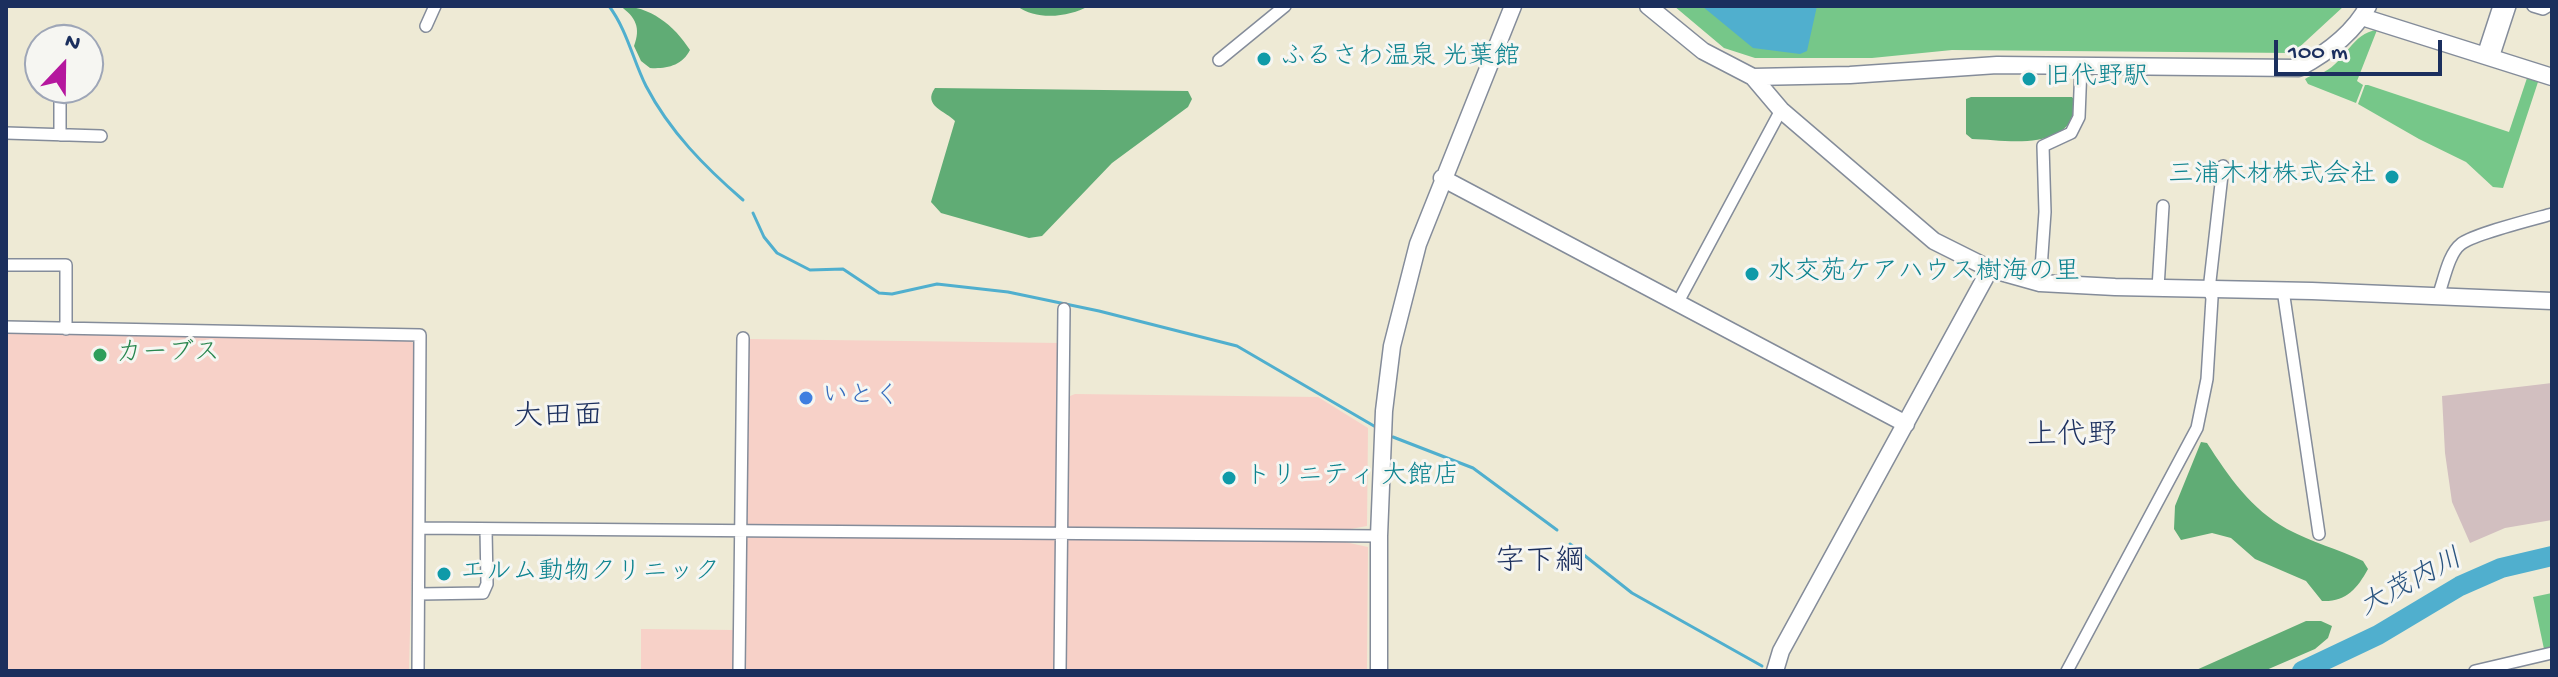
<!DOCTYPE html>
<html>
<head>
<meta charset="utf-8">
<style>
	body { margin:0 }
	#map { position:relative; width:2558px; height:677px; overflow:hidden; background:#eeead5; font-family:"Gochi Hand",sans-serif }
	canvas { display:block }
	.frame { position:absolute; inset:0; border:8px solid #1b2f5e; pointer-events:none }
	.north { position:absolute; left:24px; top:24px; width:80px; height:80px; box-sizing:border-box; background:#f6f6f2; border:2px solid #9ea6b7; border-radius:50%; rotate:22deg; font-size:22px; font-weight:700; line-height:32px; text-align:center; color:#1b2f5e }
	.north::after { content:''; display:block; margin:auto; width:28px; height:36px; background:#b5179e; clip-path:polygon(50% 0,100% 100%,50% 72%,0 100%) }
	.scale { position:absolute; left:2274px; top:40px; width:168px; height:36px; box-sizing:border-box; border:4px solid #1b2f5e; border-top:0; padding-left:10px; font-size:24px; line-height:28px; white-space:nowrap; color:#1b2f5e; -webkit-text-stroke:6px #f6f6f2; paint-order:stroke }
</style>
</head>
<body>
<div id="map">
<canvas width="2558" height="677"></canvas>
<div class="frame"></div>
<div class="north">N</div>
<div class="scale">100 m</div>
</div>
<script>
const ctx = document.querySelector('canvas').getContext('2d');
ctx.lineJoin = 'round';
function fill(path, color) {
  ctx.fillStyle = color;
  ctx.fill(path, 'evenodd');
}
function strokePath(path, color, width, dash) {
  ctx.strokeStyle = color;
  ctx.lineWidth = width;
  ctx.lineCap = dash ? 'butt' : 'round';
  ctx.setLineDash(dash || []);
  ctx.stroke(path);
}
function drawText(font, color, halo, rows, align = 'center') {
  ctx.font = font + ' "Gochi Hand","Klee One",sans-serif';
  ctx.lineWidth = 6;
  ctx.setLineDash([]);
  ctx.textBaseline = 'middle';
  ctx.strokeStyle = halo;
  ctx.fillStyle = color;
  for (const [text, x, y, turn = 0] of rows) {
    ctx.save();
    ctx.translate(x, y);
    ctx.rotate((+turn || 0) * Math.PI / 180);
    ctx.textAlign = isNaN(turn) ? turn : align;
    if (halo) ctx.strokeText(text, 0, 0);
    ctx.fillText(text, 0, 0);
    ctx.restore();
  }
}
const built = new Path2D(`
	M 6,332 L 408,338 L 417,347 L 409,671 L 6,671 Z
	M 749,339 L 1061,343 L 1058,530 L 747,527 Z
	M 1075,394 L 1318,397 L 1368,428 L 1367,526 L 1340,531 L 1067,530 L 1070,396 Z
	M 747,534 L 1053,539 L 1057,542 L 1056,671 L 746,671 Z
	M 1067,540 L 1300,540 L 1345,542 L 1368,547 L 1367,671 L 1066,671 Z
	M 641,629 L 735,630 L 735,671 L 641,671 Z`);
const industrial = new Path2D(`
	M 2552,383 L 2552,520 L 2505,528 L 2470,543 L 2452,502 L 2445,453 L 2442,396 Z`);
const green = new Path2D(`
	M 1674,6 L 2344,6 L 2293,53 L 1952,50 L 1872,58 L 1755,58 L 1724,48 Z
	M 2377,30 L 2357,81 L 2363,85 L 2356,103 L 2308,84 L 2305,79 C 2312,74 2318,75 2324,72 C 2346,61 2352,33 2377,30 Z
	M 2527,78 L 2538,82 L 2503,188 L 2493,187 L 2466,162 L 2419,139 L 2358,104 L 2365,85 L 2368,85 L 2509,132 Z
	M 2552,593 L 2552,647 L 2544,649 L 2533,597 Z`);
const forest = new Path2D(`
	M 620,6 C 650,6 674,25 690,50 C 682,66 666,69 650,68 L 641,61 L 634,46 C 641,28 636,17 620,6 Z
	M 1017,6 L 1089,6 C 1069,17 1037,21 1017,6 Z
	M 935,88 L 1188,91 L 1192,99 L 1188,107 L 1112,163 L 1042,236 L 1029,238 L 941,213 L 931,202 L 955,121 C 946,111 922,106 935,88 Z
	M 1971,97 L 2072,97 L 2077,103 C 2070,153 2008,140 1972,139 L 1966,134 L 1966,99 Z
	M 2201,442 L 2207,443 C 2229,477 2251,509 2287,529 C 2311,542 2338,549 2363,561 L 2368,569 C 2357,589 2346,602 2322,601 L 2306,581 L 2255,559 L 2231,538 L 2212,533 L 2181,540 L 2174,529 L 2175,506 Z
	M 2306,621 L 2321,621 L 2332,626 L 2328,638 L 2315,649 L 2264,671 L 2194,671 Z`);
const water = new Path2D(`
	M 1702,6 L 1817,6 L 1807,51 L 1800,54 L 1753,48 Z`);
const stream = new Path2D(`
	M 609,6 C 627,30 633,60 646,86 C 670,132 705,167 743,200
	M 753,213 L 764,237 L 777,253 L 810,270 L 843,269 L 879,293 L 892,294 L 937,284 L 1008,292 L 1099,311 L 1237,346 L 1374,426
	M 1393,437 L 1473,468 L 1557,530
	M 1570,544 L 1632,593 L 1762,666`);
const river = new Path2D(`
	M 2302,671 L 2378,635 L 2460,586 L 2501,568 L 2552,556`);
const street = new Path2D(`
	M 2533,6 L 2543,9 L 2548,6
	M 426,26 L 435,6
	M 2483,55 L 2499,6
	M 2493,58 L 2510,6
	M 1219,60 L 1285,6
	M 60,88 L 60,135
	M 6,133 L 101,136
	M 6,265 L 66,265 L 66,329
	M 2040,283 L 2045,212 L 2043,146 L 2071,133 L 2079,117 L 2081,66
	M 2158,288 L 2163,206
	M 2283,290 L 2319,534
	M 2438,296 C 2444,281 2448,254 2461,244 C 2473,234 2534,219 2552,214
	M 1678,302 L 1781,110
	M 6,327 L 420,335 L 418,671
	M 419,528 L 1379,536
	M 419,594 L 483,593 L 487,584 L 486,529
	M 739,671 L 743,338
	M 1060,671 L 1064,309
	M 2067,671 L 2197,428 L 2207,379 L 2212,298 L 2209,290 L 2223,166
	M 2475,671 L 2552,653`);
const secondary = new Path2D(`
	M 1648,6 L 1703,51 L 1753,77 L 1850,75 L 1997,65 L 2299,68 C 2327,53 2353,34 2368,6
	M 2362,17 L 2552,77
	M 1753,77 L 1781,110 L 1934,241 L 1990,269 L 2040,283 L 2115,287 L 2312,291 L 2552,301
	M 1442,178 L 1906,424
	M 1379,671 L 1379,536 L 1384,411 L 1392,346 L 1418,244 L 1513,6
	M 1775,671 L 1781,651 L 1990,269`);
const markers = [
	[1264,59,8,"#0f9aa8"],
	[2029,79,8,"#0f9aa8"],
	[2392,177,8,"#0f9aa8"],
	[1752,274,8,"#0f9aa8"],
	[100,355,8,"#2e9e5b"],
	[806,398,8,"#3f7fe0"],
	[1229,478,8,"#0f9aa8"],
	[444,574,8,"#0f9aa8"]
];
const cultureNames = [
	["ふるさわ温泉 光葉館",1280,59],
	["旧代野駅",2045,79],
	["三浦木材株式会社",2376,177,"right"],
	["水交苑ケアハウス樹海の里",1768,274],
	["トリニティ 大館店",1245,478],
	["エルム動物クリニック",460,574]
];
const leisureNames = [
	["カーブス",116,355]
];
const shopNames = [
	["いとく",822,398]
];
const waterNames = [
	["大茂内川",2412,585,-28]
];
const quarterNames = [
	["大田面",558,419],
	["上代野",2072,438],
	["字下綱",1540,564]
];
fill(built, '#f7d1c8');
fill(industrial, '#d2bfc0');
fill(green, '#76c789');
fill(forest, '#60ac75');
fill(water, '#50afce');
strokePath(stream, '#50afce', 3);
strokePath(river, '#50afce', 20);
strokePath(street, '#848c9a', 14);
strokePath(secondary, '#848c9a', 19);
strokePath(street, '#fff', 11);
strokePath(secondary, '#fff', 16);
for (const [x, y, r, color] of markers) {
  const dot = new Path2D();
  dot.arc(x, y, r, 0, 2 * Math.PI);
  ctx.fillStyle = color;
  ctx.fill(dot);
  strokePath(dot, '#f6f6f2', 3);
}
drawText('26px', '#0d838f', '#f6f6f2', cultureNames, 'left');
drawText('26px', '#27864d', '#f6f6f2', leisureNames, 'left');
drawText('26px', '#366cbe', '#f6f6f2', shopNames, 'left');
drawText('italic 28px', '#2b5580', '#f6f6f2', waterNames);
drawText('30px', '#1b2f5e', '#f6f6f2', quarterNames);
</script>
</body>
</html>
